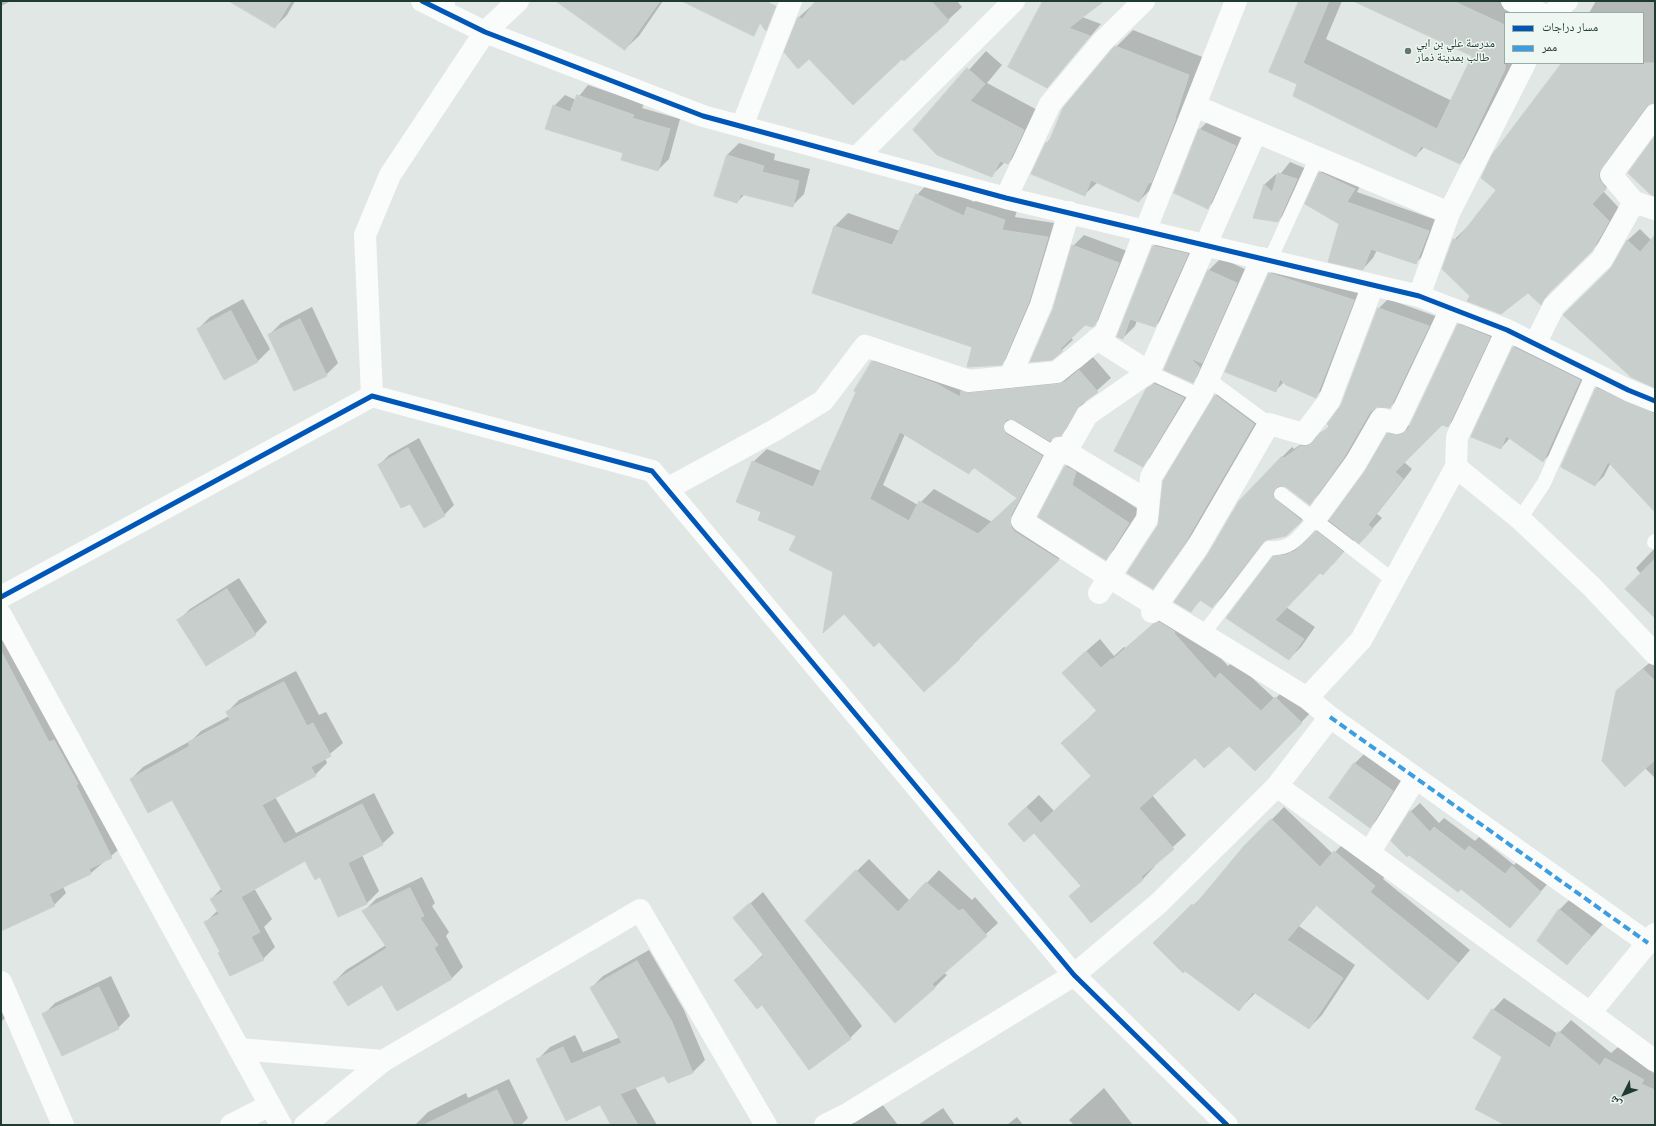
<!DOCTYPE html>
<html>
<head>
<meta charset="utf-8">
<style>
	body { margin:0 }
	#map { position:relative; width:1656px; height:1126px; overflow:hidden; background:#e1e7e4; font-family:"Titillium Web","Noto Naskh Arabic",sans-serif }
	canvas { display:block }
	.frame { position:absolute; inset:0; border:2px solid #1f3a30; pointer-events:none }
	.legend { position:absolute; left:1504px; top:12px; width:140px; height:52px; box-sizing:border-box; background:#eef7f1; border:1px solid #9baba4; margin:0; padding:5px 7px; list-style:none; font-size:12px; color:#1f3a30 }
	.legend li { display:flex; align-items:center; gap:8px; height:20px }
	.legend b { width:20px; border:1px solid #9baba4 }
	.north { position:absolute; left:1604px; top:1074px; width:40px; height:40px; -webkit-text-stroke:3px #eef7f1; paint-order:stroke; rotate:228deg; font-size:11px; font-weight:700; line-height:16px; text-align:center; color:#1f3a30 }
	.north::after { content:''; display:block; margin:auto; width:14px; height:18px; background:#1f3a30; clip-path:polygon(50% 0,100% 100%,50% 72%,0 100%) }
</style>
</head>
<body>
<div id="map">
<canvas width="1656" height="1126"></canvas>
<div class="frame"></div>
<ul class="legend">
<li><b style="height:5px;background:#0057b8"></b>مسار دراجات</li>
<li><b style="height:5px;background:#3c9ee1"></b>ممر</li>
</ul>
<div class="north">ش</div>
</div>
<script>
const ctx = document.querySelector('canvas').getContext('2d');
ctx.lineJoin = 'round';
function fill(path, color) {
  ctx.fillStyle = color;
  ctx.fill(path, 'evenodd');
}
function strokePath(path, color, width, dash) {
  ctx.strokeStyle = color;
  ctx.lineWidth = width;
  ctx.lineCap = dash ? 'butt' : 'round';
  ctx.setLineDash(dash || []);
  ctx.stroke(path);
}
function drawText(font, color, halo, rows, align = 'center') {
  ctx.font = font + ' "Titillium Web","Noto Naskh Arabic",sans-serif';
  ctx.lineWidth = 3;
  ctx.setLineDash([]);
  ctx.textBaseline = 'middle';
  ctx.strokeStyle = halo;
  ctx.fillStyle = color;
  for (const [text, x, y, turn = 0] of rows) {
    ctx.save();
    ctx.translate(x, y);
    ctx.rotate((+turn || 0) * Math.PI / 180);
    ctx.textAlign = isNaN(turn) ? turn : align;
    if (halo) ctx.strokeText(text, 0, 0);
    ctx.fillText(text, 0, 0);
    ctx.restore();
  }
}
const shadow = new Path2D(`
	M 1,1 L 11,1 L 1,6 Z
	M 256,1 L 295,1 L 287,15 L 275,27 Z
	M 566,1 L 663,1 L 639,36 L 625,49 Z
	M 817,1 L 957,1 L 962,7 L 948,20 L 902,57 L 810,58 L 785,52 L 799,17 Z
	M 1044,1 L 1103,1 L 1082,17 L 1101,24 L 1047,87 Z
	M 1301,1 L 1342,1 L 1326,39 L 1452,101 L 1474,55 L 1355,1 L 1527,1 L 1542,13 L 1505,13 L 1505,63 L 1519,63 L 1483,139 L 1460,163 L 1425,146 L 1416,156 L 1299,83 Z
	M 1596,1 L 1655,1 L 1655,102 L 1651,102 L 1610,160 L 1618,176 L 1603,191 L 1620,209 L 1604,238 L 1556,285 L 1541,303 L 1528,291 L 1471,295 L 1454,240 L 1466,228 L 1467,228 L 1497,190 L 1561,63 L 1643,63 L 1643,13 L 1589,13 Z
	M 1133,30 L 1205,58 L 1156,184 L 1139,201 L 1098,182 L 1084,195 L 1047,143 L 1116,47 Z
	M 986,51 L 1002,65 L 987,83 L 1041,112 L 1026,145 L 1008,163 L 1005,162 L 991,176 L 915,130 Z
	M 588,85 L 644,104 L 642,108 L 680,119 L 669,159 L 658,170 L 624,152 L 554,106 L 565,95 L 576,100 Z
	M 1212,117 L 1248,133 L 1220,195 L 1208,207 L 1175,192 L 1200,129 Z
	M 739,143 L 775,154 L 774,160 L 810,169 L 804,194 L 792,206 L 745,194 L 737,202 L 727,155 Z
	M 1290,162 L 1307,169 L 1288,210 L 1278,221 L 1255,217 L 1265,184 L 1276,174 L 1278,177 Z
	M 1331,162 L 1364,178 L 1357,192 L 1439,221 L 1426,253 L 1415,263 L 1377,250 L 1373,258 L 1363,269 L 1340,223 L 1306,203 L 1320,173 Z
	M 930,181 L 974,202 L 981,195 L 1018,207 L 1015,217 L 1061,224 L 1015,351 L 1001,364 L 973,347 L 813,293 L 835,226 L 848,213 L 900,231 L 917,195 Z
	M 1640,229 L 1651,240 L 1655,236 L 1655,388 L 1612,268 L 1628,240 Z
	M 1166,234 L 1199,242 L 1167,314 L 1155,326 L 1137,320 L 1135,326 L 1123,338 L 1154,246 Z
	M 1084,235 L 1130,252 L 1105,313 L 1094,325 L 1085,324 L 1071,337 L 1073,340 L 1052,359 L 1054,309 L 1073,246 Z
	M 1221,258 L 1249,271 L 1204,370 L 1192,382 L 1165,369 L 1209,270 Z
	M 1281,262 L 1365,288 L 1327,385 L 1315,397 L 1284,382 L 1275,391 L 1270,274 Z
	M 243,299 L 270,349 L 258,361 L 224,379 L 198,329 L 210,317 Z
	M 1388,299 L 1438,317 L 1400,397 L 1390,407 L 1377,406 L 1354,446 L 1319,494 L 1309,504 L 1286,486 L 1281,485 L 1285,491 L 1311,511 L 1285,536 L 1266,539 L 1222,597 L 1212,607 L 1201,600 L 1190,611 L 1282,457 L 1292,447 L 1294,449 L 1312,437 L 1319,436 L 1330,425 L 1342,406 L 1378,309 Z
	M 312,307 L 338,363 L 326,375 L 269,335 L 281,323 Z
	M 1468,315 L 1499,327 L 1457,416 L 1448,426 L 1442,424 L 1404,462 L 1412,469 L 1377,514 L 1382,518 L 1369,532 L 1355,539 L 1335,562 L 1323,574 L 1321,571 L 1286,607 L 1315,627 L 1301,647 L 1289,659 L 1228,617 L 1274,557 L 1286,545 L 1299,543 L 1308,539 L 1328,520 L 1330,521 L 1366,472 L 1388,434 L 1398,424 L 1411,426 L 1458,325 Z
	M 1522,339 L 1588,371 L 1552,452 L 1543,461 L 1510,438 L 1501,448 L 1514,347 Z
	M 886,348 L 951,370 L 1073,371 L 1080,368 L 1093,357 L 1111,378 L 1086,400 L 1074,421 L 1060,435 L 1053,436 L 1050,439 L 1055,442 L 1024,513 L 1072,546 L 972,644 L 973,645 L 960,658 L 924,690 L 834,572 L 797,535 L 763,512 L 753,462 L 767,449 L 821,471 L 872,362 ZM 905,434 L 969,473 L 975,467 L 1018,497 L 992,522 L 934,489 L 918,505 L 883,485 Z
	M 1158,379 L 1194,387 L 1153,455 L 1142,465 L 1147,390 Z
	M 1605,380 L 1655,401 L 1655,498 L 1610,464 L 1604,476 L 1595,485 L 1596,388 Z
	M 1222,389 L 1261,417 L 1193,533 L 1159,581 L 1153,588 L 1164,481 L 1216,395 Z
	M 419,438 L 454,505 L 444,515 L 410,502 L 379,465 L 389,455 Z
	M 1078,454 L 1083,473 L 1141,511 L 1117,547 L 1105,559 L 1040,516 L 1066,466 Z
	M 1655,548 L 1655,617 L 1641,574 L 1636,568 Z
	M 239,578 L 267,622 L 255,634 L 178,621 L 190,609 Z
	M 1167,612 L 1186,620 L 1228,666 L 1234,661 L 1275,699 L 1289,685 L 1314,709 L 1268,757 L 1229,744 L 1195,757 L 1152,795 L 1186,835 L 1154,864 L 1155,866 L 1143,879 L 1091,922 L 1070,896 L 1082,885 L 1022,811 L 1039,795 L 1054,811 L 1092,775 L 1063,743 L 1097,710 L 1076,660 L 1100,639 L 1114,656 L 1124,647 L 1126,648 Z
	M 1,618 L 124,845 L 91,873 L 63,887 L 66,893 L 54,905 L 1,913 Z
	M 1655,658 L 1655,778 L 1645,768 L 1617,691 Z
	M 296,671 L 319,715 L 326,712 L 343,743 L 325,758 L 327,763 L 315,775 L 275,797 L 296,833 L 374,793 L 394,833 L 382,844 L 362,855 L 379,891 L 367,903 L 339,916 L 321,876 L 305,860 L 254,888 L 272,919 L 264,927 L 275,947 L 263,959 L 221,951 L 205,923 L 218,910 L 211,899 L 222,888 L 172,798 L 131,779 L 143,767 L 192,740 L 201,731 L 229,716 L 227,712 L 239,700 Z
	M 1366,752 L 1404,779 L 1382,815 L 1370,827 L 1354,764 Z
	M 1420,803 L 1439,823 L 1444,818 L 1475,841 L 1479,837 L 1514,865 L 1522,857 L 1549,882 L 1519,917 L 1462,888 L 1408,853 L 1410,812 Z
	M 1284,807 L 1333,854 L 1348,839 L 1388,873 L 1383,879 L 1470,950 L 1428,999 L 1317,905 L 1299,926 L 1355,965 L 1322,1015 L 1309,1028 L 1256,992 L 1239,1010 L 1154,943 L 1206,893 L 1245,847 Z
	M 869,859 L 910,901 L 939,870 L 972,900 L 975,897 L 998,923 L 944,973 L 947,975 L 935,987 L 895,1021 L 806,921 Z
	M 422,877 L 435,903 L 432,906 L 449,932 L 446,936 L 463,967 L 451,979 L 382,984 L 334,982 L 346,970 L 386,945 L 364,911 L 376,899 Z
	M 763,892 L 862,1026 L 850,1038 L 762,1004 L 735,980 L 764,954 L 734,918 Z
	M 1571,898 L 1603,924 L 1567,964 L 1559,910 Z
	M 649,950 L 684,1010 L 705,1060 L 693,1072 L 668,1082 L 665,1074 L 635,1087 L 657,1125 L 612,1125 L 600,1104 L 538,1059 L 550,1047 L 575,1035 L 583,1052 L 620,1037 L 591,988 L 603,976 Z
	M 1,976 L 16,1008 L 1,1022 Z
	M 111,976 L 130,1016 L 118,1028 L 43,1015 L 55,1003 Z
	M 1504,998 L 1558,1034 L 1571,1020 L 1611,1053 L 1618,1047 L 1655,1068 L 1652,1072 L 1655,1073 L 1655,1125 L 1507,1125 L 1503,1056 L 1493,1010 Z
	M 509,1079 L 528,1118 L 521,1125 L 416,1124 L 428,1112 L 466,1093 L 468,1098 Z
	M 1104,1088 L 1133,1125 L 1074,1125 L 1069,1120 Z
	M 882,1104 L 898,1125 L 849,1125 Z
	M 943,1108 L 955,1125 L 918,1125 Z
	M 1017,1117 L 1023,1125 L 1007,1125 Z`);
const building = new Path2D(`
	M 229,1 L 291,1 L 275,28 Z
	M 556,1 L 660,1 L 625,50 Z
	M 682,1 L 770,1 L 769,3 L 776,6 L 766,31 L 760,23 L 754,36 Z
	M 816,1 L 931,1 L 949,21 L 904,61 L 902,59 L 853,105 L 809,59 L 798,69 L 784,52 L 798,17 L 802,19 Z
	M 1043,1 L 1104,1 L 1069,28 L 1090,36 L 1047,88 L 1008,67 Z
	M 1299,1 L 1329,1 L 1303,63 L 1437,129 L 1472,56 L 1353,1 L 1453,1 L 1505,25 L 1505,69 L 1460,164 L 1421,146 L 1416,157 L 1293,96 L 1297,84 L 1269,72 Z
	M 1115,46 L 1189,75 L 1175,118 L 1176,118 L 1151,183 L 1149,182 L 1139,202 L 1091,180 L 1085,196 L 1031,174 L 1046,142 L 1048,144 L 1063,108 Z
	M 1562,63 L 1655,63 L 1655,103 L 1650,104 L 1645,108 L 1599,172 L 1599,179 L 1606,189 L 1592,204 L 1609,221 L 1592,251 L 1545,297 L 1541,305 L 1528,293 L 1501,314 L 1467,301 L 1470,296 L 1442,269 L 1453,239 L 1457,240 L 1496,190 L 1481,178 L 1492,155 Z
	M 967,68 L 985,84 L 970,101 L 1024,130 L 1008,164 L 1000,161 L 992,177 L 937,155 L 913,130 Z
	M 577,95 L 634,115 L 632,118 L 670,129 L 658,171 L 621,160 L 623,153 L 545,129 L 553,105 L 570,112 Z
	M 1199,129 L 1236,146 L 1208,209 L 1174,193 Z
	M 1655,136 L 1655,196 L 1650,194 L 1628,173 Z
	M 727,155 L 764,166 L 762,172 L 799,181 L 793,207 L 741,194 L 737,203 L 714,196 Z
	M 1319,172 L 1355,189 L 1347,202 L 1429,231 L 1416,264 L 1371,249 L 1363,270 L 1328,262 L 1339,224 L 1305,204 Z
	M 1278,173 L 1297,179 L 1278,222 L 1253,218 L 1264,184 L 1272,192 Z
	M 916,194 L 964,216 L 967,207 L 1005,220 L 1002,230 L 1048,237 L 1029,301 L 1002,365 L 967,367 L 972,347 L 812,293 L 834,226 L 892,245 Z
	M 1655,235 L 1655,388 L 1631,377 L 1563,315 L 1611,268 L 1627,240 L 1640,252 Z
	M 1072,245 L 1119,263 L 1095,325 L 1092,327 L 1085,325 L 1060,349 L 1063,351 L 1052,360 L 1030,362 L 1053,309 Z
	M 1153,246 L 1188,254 L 1155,327 L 1130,319 L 1123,339 L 1117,337 Z
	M 1208,270 L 1237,283 L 1202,363 L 1190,358 L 1200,368 L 1193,383 L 1164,370 Z
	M 1269,273 L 1354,300 L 1316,398 L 1286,385 L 1280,379 L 1276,392 L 1225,372 Z
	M 1378,308 L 1429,326 L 1390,408 L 1377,407 L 1370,412 L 1344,457 L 1310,505 L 1286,487 L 1278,486 L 1275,489 L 1273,493 L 1276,500 L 1302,521 L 1286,536 L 1266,540 L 1262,543 L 1212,608 L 1200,600 L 1191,612 L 1174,602 L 1208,554 L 1239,501 L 1282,456 L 1284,458 L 1301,446 L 1308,446 L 1320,433 L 1330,427 L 1327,424 L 1341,405 Z
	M 231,311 L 258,362 L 224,380 L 197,329 Z
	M 300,319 L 327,376 L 294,391 L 268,335 Z
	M 1458,324 L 1490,337 L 1448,427 L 1442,425 L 1395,472 L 1403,479 L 1368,525 L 1373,529 L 1359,544 L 1329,520 L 1365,471 L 1387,433 L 1400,435 L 1408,429 Z
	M 1513,347 L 1580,380 L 1543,462 L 1506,436 L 1501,449 L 1471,437 Z
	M 872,361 L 937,384 L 960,397 L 961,391 L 970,393 L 1058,384 L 1065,382 L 1079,370 L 1098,392 L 1080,405 L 1061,436 L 1054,437 L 1050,441 L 1015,420 L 1007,419 L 1004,423 L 1003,427 L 1006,434 L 1042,456 L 1011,515 L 1011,527 L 1015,532 L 1059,560 L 959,658 L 960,659 L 924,692 L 879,642 L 874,647 L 844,614 L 823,633 L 833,572 L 789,550 L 796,536 L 758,520 L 761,512 L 736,502 L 752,461 L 813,487 L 856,392 L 854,391 ZM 900,432 L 969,474 L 973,467 L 1017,498 L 978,534 L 919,501 L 909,521 L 870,499 Z
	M 1154,384 L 1184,398 L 1143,467 L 1114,451 L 1146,389 Z
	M 1596,388 L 1655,414 L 1655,512 L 1608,462 L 1595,486 L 1561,467 Z
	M 1215,395 L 1254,424 L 1186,541 L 1153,589 L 1127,573 L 1158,525 L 1163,481 Z
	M 408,448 L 445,516 L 424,528 L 410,504 L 401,508 L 378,465 Z
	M 1065,466 L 1076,472 L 1072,485 L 1129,523 L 1106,560 L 1038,517 Z
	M 1316,531 L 1343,552 L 1323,575 L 1320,573 L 1275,620 L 1304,639 L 1289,660 L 1226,618 L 1273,556 L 1286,555 L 1295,551 Z
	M 1655,559 L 1655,618 L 1625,589 Z
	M 227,589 L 256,635 L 206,666 L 177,620 Z
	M 1159,622 L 1175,632 L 1174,633 L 1215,679 L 1220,673 L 1261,711 L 1275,697 L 1302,723 L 1255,771 L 1229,746 L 1204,768 L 1195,758 L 1139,808 L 1174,849 L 1141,877 L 1143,880 L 1091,923 L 1069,896 L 1081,886 L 1034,833 L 1024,842 L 1008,824 L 1026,807 L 1041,823 L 1091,776 L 1061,743 L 1097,711 L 1062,673 L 1086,651 L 1101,668 L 1111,659 L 1112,660 L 1153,624 Z
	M 1,651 L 49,742 L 54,740 L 78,784 L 76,785 L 112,858 L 89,869 L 91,874 L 49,894 L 55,906 L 1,931 Z
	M 1643,669 L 1655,681 L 1655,760 L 1625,787 L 1602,761 L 1616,691 Z
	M 284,682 L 307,726 L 313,723 L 331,756 L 311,767 L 316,776 L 262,805 L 284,844 L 362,804 L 383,845 L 348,863 L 367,904 L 338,917 L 320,877 L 315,880 L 305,861 L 241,897 L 260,932 L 251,937 L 264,960 L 230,976 L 218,953 L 220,952 L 204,922 L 219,914 L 210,899 L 223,892 L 172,800 L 148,813 L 130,779 L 190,746 L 188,742 L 230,720 L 226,712 Z
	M 1354,763 L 1393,791 L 1370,828 L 1329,798 Z
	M 1410,811 L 1430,832 L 1434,827 L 1465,851 L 1469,846 L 1505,874 L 1512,866 L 1541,892 L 1510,928 L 1461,889 L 1458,892 L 1409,855 L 1407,857 L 1391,841 Z
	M 1271,819 L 1320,867 L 1334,851 L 1375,886 L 1370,892 L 1458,963 L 1428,1000 L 1316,905 L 1287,940 L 1343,978 L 1309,1029 L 1253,992 L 1239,1011 L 1185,971 L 1183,973 L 1153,943 L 1192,904 L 1194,906 L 1244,846 Z
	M 856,870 L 898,912 L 926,882 L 959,911 L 963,909 L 987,936 L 932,984 L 935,988 L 895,1023 L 805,921 Z
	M 410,888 L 424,916 L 420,918 L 438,945 L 434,948 L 452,979 L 397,1011 L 382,985 L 348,1006 L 333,982 L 387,948 L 362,911 Z
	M 750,903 L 851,1039 L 809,1070 L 762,1005 L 757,1009 L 734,980 L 764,956 L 733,918 Z
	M 1559,909 L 1591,936 L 1567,965 L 1537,941 Z
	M 637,961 L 672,1022 L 693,1073 L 668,1083 L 664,1076 L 620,1094 L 638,1125 L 611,1125 L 600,1105 L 566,1121 L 536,1059 L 563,1047 L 571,1064 L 622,1043 L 590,988 Z
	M 99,987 L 119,1029 L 62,1056 L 42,1014 Z
	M 1492,1009 L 1550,1048 L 1558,1031 L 1600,1066 L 1605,1058 L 1644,1080 L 1641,1084 L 1655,1090 L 1655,1125 L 1505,1125 L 1475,1109 L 1502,1057 L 1473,1038 Z
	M 497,1090 L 514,1125 L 424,1125 Z`);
const service = new Path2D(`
	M 1270,260 L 1317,157
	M 1149,372 L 1200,396
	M 1208,379 L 1269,424
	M 1011,427 L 1057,455
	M 1281,494 L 1393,580
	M 1520,519 L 1544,483 L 1593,373
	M 1654,542 L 1655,541
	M 1203,634 L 1269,548 C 1293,550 1300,535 1315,519`);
const minor = new Path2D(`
	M 422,1 L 485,32 L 703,116 L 1006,198 L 1419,296 L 1507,330 L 1628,390 L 1655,401
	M 1512,1 L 1540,13
	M 1553,13 L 1567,1
	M 1195,106 L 1449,213
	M 742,126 L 791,1
	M 857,157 L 1014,1
	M 1006,198 L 1050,104 L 1102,42 L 1144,1
	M 1634,202 L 1655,209
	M 1419,296 L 1449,213 L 1525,63
	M 1097,339 L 1149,372
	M 1535,344 L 1554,306 L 1602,259 L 1634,202 L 1611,175 L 1655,115
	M 1010,377 L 1041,305 L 1069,212
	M 372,396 L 365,235 L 390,175 L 485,32 L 518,1
	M 1066,452 L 1087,415 L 1149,372 L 1256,132
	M 1456,467 L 1520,519 L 1592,587 L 1655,654
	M 667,489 L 775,430 L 823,401 L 865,346 L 969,381 L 1057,372 L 1105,333 L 1236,1
	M 1148,501 L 1060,448 L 1022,521 L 1109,577 L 1307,698
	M 1315,519 L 1355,464 L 1381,419 L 1397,423 L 1451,309
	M 1099,593 L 1147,519 L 1151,477 L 1202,393 L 1262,258
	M 1,597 L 372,396 L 652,471 L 1074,975 L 1227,1125
	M 1152,612 L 1197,548 L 1269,424 L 1304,434 L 1329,401 L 1373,285
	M 1,615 L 281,1125
	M 1330,717 L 1648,943
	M 1277,786 L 1590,1013
	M 1369,853 L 1415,779
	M 1655,934 L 1590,1013 L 1655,1061
	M 1,982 L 63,1125
	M 239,1049 L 383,1061 L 640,910 L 766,1125
	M 231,1125 L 270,1105
	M 305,1125 L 383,1061
	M 825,1125 L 849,1113 L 1074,975 L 1159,903 L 1277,786 L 1330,717 L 1307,698 L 1361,640 L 1456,467 L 1457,437 L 1507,330`);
const tertiary = new Path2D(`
	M 444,12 L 444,1`);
const quiet = new Path2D(`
	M 1330,717 L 1648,943`);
const cycleway = new Path2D(`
	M 422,1 L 485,32 L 703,116 L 1006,198 L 1419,296 L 1507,330 L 1628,390 L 1655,401
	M 1,597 L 372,396 L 652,471 L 1074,975 L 1227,1125`);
const markers = [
	[1408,51,4,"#63776f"]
];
const poiNames = [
	["مدرسة علي بن ابي",1416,44],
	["طالب بمدينة ذمار",1416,58]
];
fill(shadow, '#0003');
fill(building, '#c8cecb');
strokePath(building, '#cad0cd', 1);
strokePath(service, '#fafbfb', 14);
strokePath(minor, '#fafbfb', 22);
strokePath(tertiary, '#fafbfb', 22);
strokePath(quiet, '#3c9ee1', 4, [8, 4]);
strokePath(cycleway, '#0057b8', 5);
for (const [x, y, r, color] of markers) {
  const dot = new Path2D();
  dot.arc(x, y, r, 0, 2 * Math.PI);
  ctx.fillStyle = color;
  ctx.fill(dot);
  strokePath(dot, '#eef7f1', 1.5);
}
drawText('12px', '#1f3a30', '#eef7f1', poiNames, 'left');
</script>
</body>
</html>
